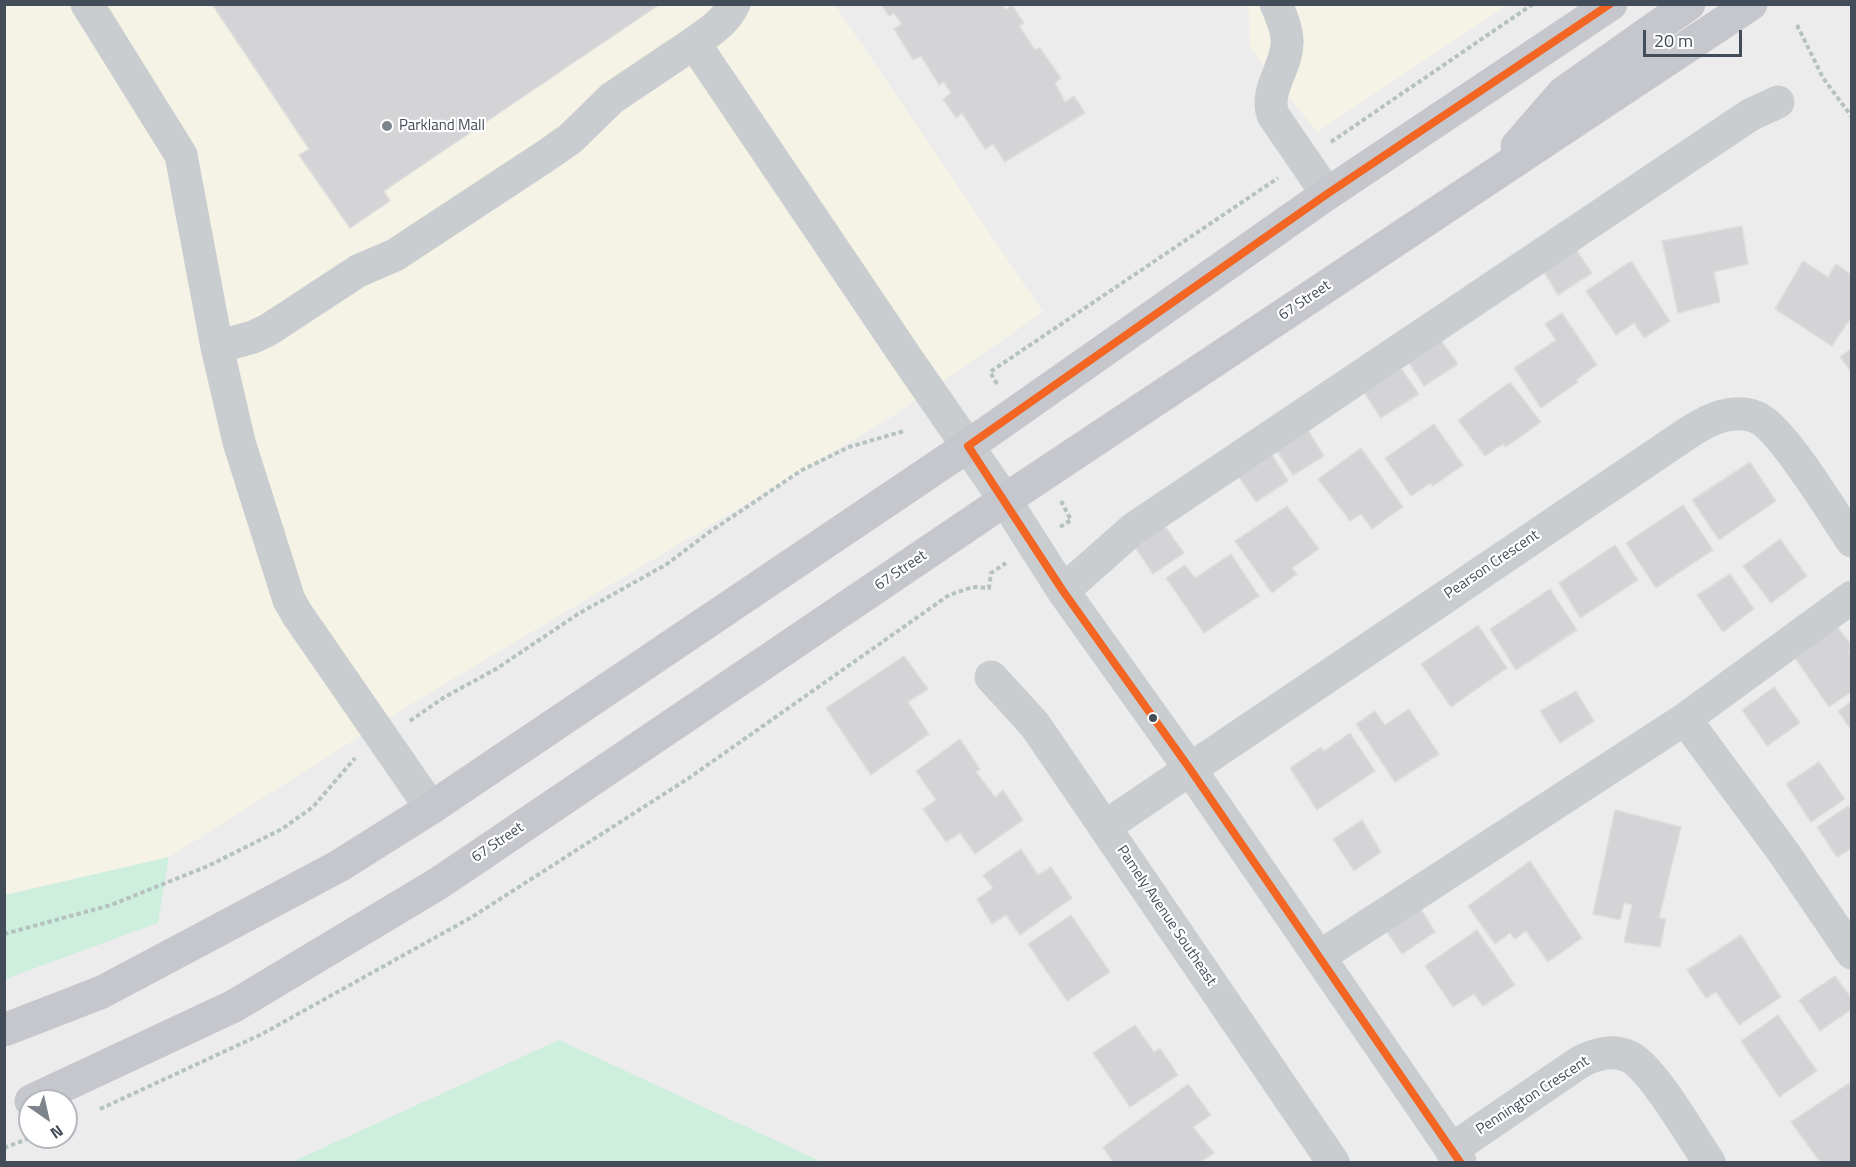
<!DOCTYPE html>
<html>
<head>
<meta charset="utf-8">
<style>
	body { margin:0 }
	#map { position:relative; width:1856px; height:1167px; overflow:hidden; background:#edecec; font-family:"Titillium Web",sans-serif }
	canvas { display:block }
	.frame { position:absolute; inset:0; border:6px solid #434c59; pointer-events:none }
	.north { position:absolute; left:18px; top:1089px; width:60px; height:60px; box-sizing:border-box; background:#fff; border:2px solid #b4b7bd; border-radius:50%; rotate:146deg; font-size:16px; font-weight:700; line-height:24px; text-align:center; color:#434c59 }
	.north::after { content:''; display:block; margin:auto; width:21px; height:27px; background:#7e848c; clip-path:polygon(50% 0,100% 100%,50% 72%,0 100%) }
	.scale { position:absolute; left:1643px; top:30px; width:99px; height:27px; box-sizing:border-box; border:3px solid #434c59; border-top:0; padding-left:8px; font-size:18px; line-height:21px; white-space:nowrap; color:#434c59; -webkit-text-stroke:4px #fff; paint-order:stroke }
</style>
</head>
<body>
<div id="map">
<canvas width="1856" height="1167"></canvas>
<div class="frame"></div>
<div class="north">N</div>
<div class="scale">20 m</div>
</div>
<script>
const ctx = document.querySelector('canvas').getContext('2d');
ctx.lineJoin = 'round';
function fill(path, color) {
  ctx.fillStyle = color;
  ctx.fill(path, 'evenodd');
}
function strokePath(path, color, width, dash) {
  ctx.strokeStyle = color;
  ctx.lineWidth = width;
  ctx.lineCap = dash ? 'butt' : 'round';
  ctx.setLineDash(dash || []);
  ctx.stroke(path);
}
function drawText(font, color, halo, rows, align = 'center') {
  ctx.font = font + ' "Titillium Web",sans-serif';
  ctx.lineWidth = 4.5;
  ctx.setLineDash([]);
  ctx.textBaseline = 'middle';
  ctx.strokeStyle = halo;
  ctx.fillStyle = color;
  for (const [text, x, y, turn = 0] of rows) {
    ctx.save();
    ctx.translate(x, y);
    ctx.rotate((+turn || 0) * Math.PI / 180);
    ctx.textAlign = isNaN(turn) ? turn : align;
    if (halo) ctx.strokeText(text, 0, 0);
    ctx.fillText(text, 0, 0);
    ctx.restore();
  }
}
const commercial = new Path2D(`
	M 4,5 L 835,5 L 1043,312 L 891,417 L 408,706 L 169,857 L 5,895 Z
	M 1244,5 L 1507,5 L 1317,132 L 1250,48 L 1249,11 Z`);
const green = new Path2D(`
	M 169,857 L 158,923 L 5,979 L 5,895 Z
	M 559,1040 L 822,1162 L 292,1162 Z`);
const building = new Path2D(`
	M 212,4 L 660,4 L 384,191 L 390,201 L 350,228 L 299,155 L 309,149 Z
	M 881,4 L 1002,4 L 1005,10 L 1012,5 L 1024,23 L 1019,26 L 1035,50 L 1040,48 L 1061,78 L 1055,83 L 1065,102 L 1074,96 L 1085,113 L 1005,162 L 993,144 L 985,149 L 962,113 L 956,118 L 943,99 L 951,93 L 944,82 L 939,85 L 921,56 L 913,60 L 894,29 L 902,24 L 894,13 L 889,16 Z
	M 1742,226 L 1748,264 L 1714,272 L 1720,302 L 1678,313 L 1662,241 Z
	M 1571,242 L 1592,273 L 1558,295 L 1539,264 Z
	M 1631,261 L 1670,321 L 1644,338 L 1634,323 L 1616,335 L 1586,291 Z
	M 1803,261 L 1828,277 L 1836,264 L 1852,275 L 1852,316 L 1832,346 L 1775,309 Z
	M 1562,313 L 1597,365 L 1576,380 L 1578,382 L 1541,408 L 1514,368 L 1556,340 L 1545,324 Z
	M 1435,332 L 1458,364 L 1424,386 L 1402,352 Z
	M 1852,348 L 1852,373 L 1840,357 Z
	M 1394,358 L 1419,394 L 1381,418 L 1357,382 Z
	M 1510,382 L 1541,422 L 1506,447 L 1503,444 L 1485,456 L 1458,420 Z
	M 1303,422 L 1324,456 L 1293,475 L 1271,442 Z
	M 1434,424 L 1463,465 L 1433,486 L 1430,483 L 1411,496 L 1385,458 Z
	M 1268,448 L 1288,481 L 1256,502 L 1234,470 Z
	M 1361,448 L 1403,507 L 1372,529 L 1361,514 L 1350,521 L 1318,479 Z
	M 1750,462 L 1776,501 L 1719,540 L 1692,500 Z
	M 1683,505 L 1713,550 L 1656,588 L 1626,543 Z
	M 1287,506 L 1319,549 L 1292,568 L 1297,574 L 1272,593 L 1235,541 Z
	M 1159,518 L 1184,553 L 1153,574 L 1129,538 Z
	M 1780,539 L 1807,576 L 1771,603 L 1743,566 Z
	M 1615,545 L 1638,580 L 1580,618 L 1559,583 Z
	M 1231,554 L 1259,596 L 1204,633 L 1166,578 L 1185,565 L 1195,578 Z
	M 1730,574 L 1754,609 L 1723,632 L 1697,595 Z
	M 1550,589 L 1577,630 L 1516,670 L 1490,629 Z
	M 1835,624 L 1852,646 L 1852,651 L 1849,652 L 1852,657 L 1852,691 L 1829,707 L 1793,655 Z
	M 1478,625 L 1507,668 L 1451,707 L 1421,664 Z
	M 904,656 L 928,689 L 908,702 L 929,734 L 871,775 L 826,708 Z
	M 1774,687 L 1800,723 L 1767,746 L 1742,710 Z
	M 1576,691 L 1594,721 L 1560,743 L 1540,711 Z
	M 1852,701 L 1852,731 L 1838,711 Z
	M 1409,709 L 1439,754 L 1395,782 L 1356,724 L 1375,711 L 1385,725 Z
	M 1350,733 L 1375,771 L 1317,810 L 1290,768 L 1321,747 L 1324,751 Z
	M 960,739 L 980,769 L 976,772 L 995,797 L 1003,790 L 1023,820 L 975,854 L 960,833 L 946,842 L 923,809 L 936,800 L 916,771 Z
	M 1819,762 L 1845,799 L 1811,822 L 1786,784 Z
	M 1848,806 L 1852,811 L 1852,848 L 1837,857 L 1817,827 Z
	M 1615,810 L 1681,827 L 1659,918 L 1666,919 L 1660,947 L 1624,942 L 1632,905 L 1624,903 L 1620,920 L 1593,914 Z
	M 1362,820 L 1381,852 L 1354,871 L 1333,839 Z
	M 1021,849 L 1038,875 L 1051,867 L 1072,898 L 1020,935 L 1006,915 L 992,924 L 977,899 L 993,888 L 983,875 Z
	M 1530,861 L 1582,938 L 1548,962 L 1526,931 L 1515,939 L 1510,933 L 1495,944 L 1468,906 Z
	M 1415,899 L 1435,932 L 1402,954 L 1381,923 Z
	M 1071,915 L 1110,972 L 1067,1001 L 1028,944 Z
	M 1477,930 L 1515,985 L 1483,1006 L 1474,994 L 1453,1007 L 1425,966 Z
	M 1741,935 L 1781,997 L 1739,1025 L 1716,992 L 1706,998 L 1687,970 Z
	M 1835,976 L 1852,999 L 1852,1009 L 1820,1031 L 1799,1000 Z
	M 1778,1015 L 1817,1071 L 1779,1097 L 1741,1041 Z
	M 1135,1025 L 1154,1052 L 1160,1048 L 1178,1075 L 1130,1107 L 1093,1053 Z
	M 1849,1083 L 1852,1086 L 1852,1162 L 1820,1162 L 1791,1122 Z
	M 1188,1084 L 1211,1115 L 1193,1127 L 1214,1153 L 1200,1162 L 1113,1162 L 1103,1147 Z`);
const path = new Path2D(`
	M 1797,25 L 1823,78 L 1852,117
	M 1331,142 L 1533,4
	M 997,384 L 990,372 L 1278,178
	M 1060,527 L 1071,520 L 1061,501
	M 410,721 L 443,698 L 496,669 L 578,614 L 667,564 L 708,533 L 802,470 L 849,447 L 904,431
	M 4,934 L 111,905 L 208,866 L 282,829 L 313,807 L 355,758
	M 100,1109 L 262,1034 L 472,917 L 689,778 L 949,595 L 973,587 L 989,588 L 991,573 L 1006,563
	M 4,1148 L 32,1137`);
const minor = new Path2D(`
	M 87,4 L 181,155 L 217,347 L 239,442 L 289,600 L 297,614 L 431,808
	M 1276,4 C 1281,15 1287,29 1287,41 C 1288,66 1264,90 1273,115 L 1327,194
	M 694,43 C 710,31 725,23 734,4
	M 217,347 L 253,337 L 268,330 L 358,271 L 395,255 L 544,157 L 570,139 L 612,98 L 694,43 L 908,360 L 1005,500 L 1063,591 L 1190,769 L 1460,1162
	M 1063,591 L 1133,529 L 1750,115 L 1778,102
	M 991,677 L 1035,725 L 1333,1162
	M 1685,719 L 1784,853 L 1852,953
	M 1106,826 L 1691,431 C 1710,419 1733,408 1756,417 C 1782,427 1833,514 1852,541
	M 1319,957 L 1685,719 L 1852,597
	M 1451,1150 L 1580,1062 C 1595,1054 1612,1049 1628,1056 C 1652,1066 1693,1139 1709,1162`);
const major = new Path2D(`
	M 1517,146 L 1563,93 L 1689,4
	M 4,1030 L 102,992 L 339,866 L 431,808 L 968,446 L 1327,194 L 1611,4
	M 31,1101 L 234,1006 L 439,883 L 1005,500 L 1751,4`);
const bus1 = new Path2D(`
	M 1460,1162 L 1190,769 L 1063,591 L 968,446 L 1327,194 L 1610,4`);
const markers = [
	[387,126,6,"#7e848c"],
	[1153,718,5,"#434c59"]
];
const poiNames = [
	["Parkland Mall",399,126]
];
const streetNames = [
	["67 Street",1305,301,-34],
	["Pearson Crescent",1492,565,-34],
	["67 Street",901,571,-34],
	["67 Street",498,843,-34],
	["Pamely Avenue Southeast",1166,916,56],
	["Pennington Crescent",1533,1096,-33]
];
fill(commercial, '#f5f3e6');
fill(green, '#ceeede');
fill(building, '#d4d4d7');
strokePath(building, '#dededf', 1.5);
strokePath(path, '#b5c2c0', 4, [4.5, 3]);
strokePath(minor, '#cacdd0', 33);
strokePath(major, '#c5c7cd', 33);
strokePath(bus1, '#f26522', 8);
for (const [x, y, r, color] of markers) {
  const dot = new Path2D();
  dot.arc(x, y, r, 0, 2 * Math.PI);
  ctx.fillStyle = color;
  ctx.fill(dot);
  strokePath(dot, '#fff', 2);
}
drawText('15px', '#434c59', '#fff', poiNames, 'left');
drawText('15px', '#434c59', '#fff', streetNames);
</script>
</body>
</html>
